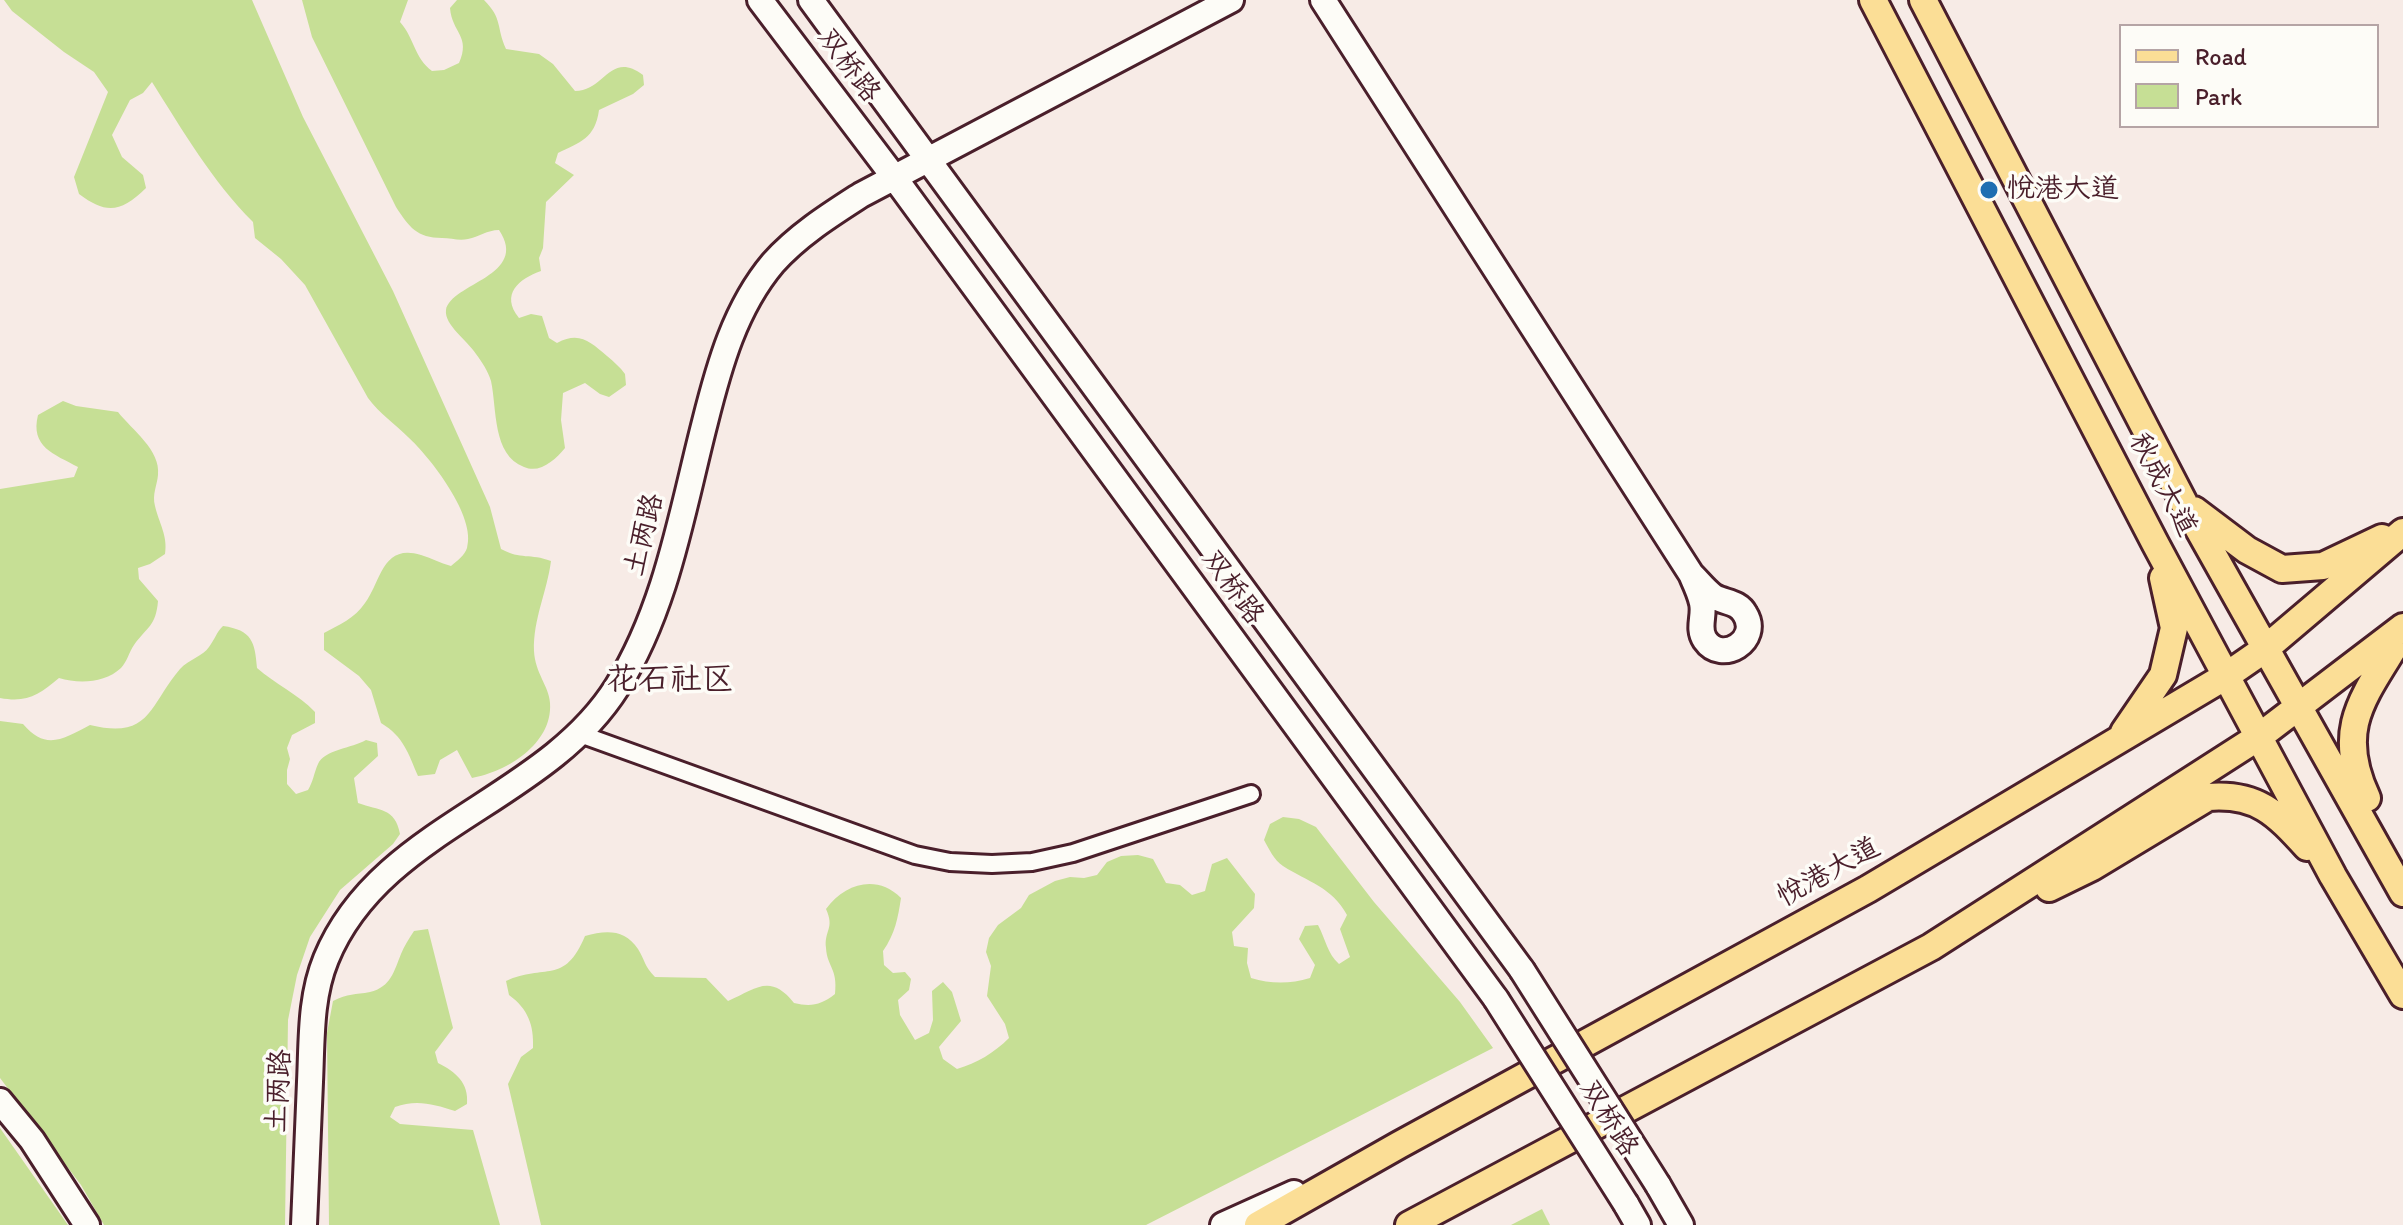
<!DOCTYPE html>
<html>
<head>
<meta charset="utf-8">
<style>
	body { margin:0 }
	#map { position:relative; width:2403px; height:1225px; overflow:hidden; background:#f7ebe6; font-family:Itim,sans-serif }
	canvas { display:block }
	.legend { position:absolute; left:2119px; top:24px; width:260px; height:104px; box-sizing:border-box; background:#fdfcf7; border:2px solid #b5a4a5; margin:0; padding:10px 14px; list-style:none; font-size:24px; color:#4a1f2b }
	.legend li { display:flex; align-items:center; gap:16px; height:40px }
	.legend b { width:40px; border:2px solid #b5a4a5 }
</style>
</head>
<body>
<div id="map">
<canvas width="2403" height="1225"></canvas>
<ul class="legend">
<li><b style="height:10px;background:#fbde96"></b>Road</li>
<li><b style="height:22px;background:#c6df95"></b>Park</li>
</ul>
</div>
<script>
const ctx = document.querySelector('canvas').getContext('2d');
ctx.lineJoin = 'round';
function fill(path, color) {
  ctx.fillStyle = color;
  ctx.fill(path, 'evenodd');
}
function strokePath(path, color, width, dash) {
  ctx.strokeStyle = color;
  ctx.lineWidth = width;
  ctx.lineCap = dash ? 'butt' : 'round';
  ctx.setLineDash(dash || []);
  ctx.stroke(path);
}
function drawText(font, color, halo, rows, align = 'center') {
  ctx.font = font + ' Itim,"LXGW WenKai TC",sans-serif';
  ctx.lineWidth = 7;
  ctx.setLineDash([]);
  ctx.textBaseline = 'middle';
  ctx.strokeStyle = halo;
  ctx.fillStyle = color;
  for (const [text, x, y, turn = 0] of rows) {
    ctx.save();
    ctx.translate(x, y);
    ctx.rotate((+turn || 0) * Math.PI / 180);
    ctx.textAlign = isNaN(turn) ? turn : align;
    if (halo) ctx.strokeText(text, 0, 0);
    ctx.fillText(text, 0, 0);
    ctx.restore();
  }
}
const green = new Path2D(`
	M 4,0 L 252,0 L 303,117 L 393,291 L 490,507 L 501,549 C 521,560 530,553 551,561 C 547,592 533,619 534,651 C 535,673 549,686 550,703 C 553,744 506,772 472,778 L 457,750 L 440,760 L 435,774 L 418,776 C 408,753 404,737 381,723 L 371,690 L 359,676 L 324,650 L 324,633 C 339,625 355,618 365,603 C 381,582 382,543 421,555 C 431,558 440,563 451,566 C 457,561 465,555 467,548 C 477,517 430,457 408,437 C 394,423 380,414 368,398 L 305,285 L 281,259 L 255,238 L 253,222 C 212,181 183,131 152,82 L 143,93 L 130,100 L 112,135 L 122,157 L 143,175 L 146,188 C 121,212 107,215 79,194 L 74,177 L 108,92 L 94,72 L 64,52 L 12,11 Z
	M 302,0 L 408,0 L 400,22 C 414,37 414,58 432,71 L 444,70 L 459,63 C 471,36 452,33 450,8 L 457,0 L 484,0 C 503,19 496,27 506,49 L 539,54 L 553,64 L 575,91 C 605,91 610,50 643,75 L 644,85 L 633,94 L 599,110 C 595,139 580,142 558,153 L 555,163 L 574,175 L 546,202 L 543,248 L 539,258 L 541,271 C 519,279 500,294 519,318 L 531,314 L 542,316 L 549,338 L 557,343 C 580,331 590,342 607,356 C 614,362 620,367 625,374 L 626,385 L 609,397 L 600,394 L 585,383 L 563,393 L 561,420 L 565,448 C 555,460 540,474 524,467 C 492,455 497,408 491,381 C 488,371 482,362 476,354 C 468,341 444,325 446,310 C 451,283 530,276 499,230 C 487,230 479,237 468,239 C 459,241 451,238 442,238 C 417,238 409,227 396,207 L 312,37 Z
	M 63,401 L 76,406 L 118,412 C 132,430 161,450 158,475 C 157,486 152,494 155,506 C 159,523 168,536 165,554 L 150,564 L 138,568 L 139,579 L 158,601 C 156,626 147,627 134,645 C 129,652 127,662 121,668 C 105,683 79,684 59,678 C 39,695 27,703 0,698 L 0,489 L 74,477 L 78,467 C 54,454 30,447 38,415 Z
	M 223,626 C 252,630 255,642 257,668 C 275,684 298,694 315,712 L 315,723 L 292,735 L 287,748 L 290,759 L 287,770 L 287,784 L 296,794 L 308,790 C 313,782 314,773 318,764 C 324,750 352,748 366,740 L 377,743 L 378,756 L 354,778 L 358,803 C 379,811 395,807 400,834 L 393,844 L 340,890 L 310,937 L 297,975 L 288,1020 L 285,1225 L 104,1225 L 81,1185 L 0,1078 L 0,721 L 23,724 C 46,751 63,739 90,725 C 151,740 149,705 180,669 C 188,660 203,656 209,647 C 215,639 216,633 223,626 Z
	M 1283,817 L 1299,819 L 1316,827 L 1374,902 L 1460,1002 L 1493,1048 L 1146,1225 L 541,1225 L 508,1084 L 521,1057 L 533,1048 C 534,1025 528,1009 509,995 L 506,981 C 545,963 564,986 585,936 C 606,930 625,929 638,949 C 645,960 644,966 655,977 L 706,978 L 728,1001 C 756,989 770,973 794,1003 C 811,1007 821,1005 835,994 C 838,968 827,967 826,948 C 824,930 835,929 826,909 C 845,883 877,874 901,898 C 898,918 895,934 883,951 L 884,965 L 893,973 L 905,972 L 911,979 L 909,990 L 898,1000 L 900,1015 L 915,1040 L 929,1033 L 933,1020 L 932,991 L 943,982 L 952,992 L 961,1021 L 939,1047 L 943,1059 L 957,1069 C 977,1063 994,1053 1009,1038 L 1005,1024 L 987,996 L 991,966 L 986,952 L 989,938 L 998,925 L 1021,908 L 1029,895 L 1055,881 L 1070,877 L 1084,878 L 1097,875 L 1107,862 L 1121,856 L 1138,855 L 1153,859 L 1166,883 L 1180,885 L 1192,895 L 1205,891 L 1212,864 L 1227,858 L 1255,894 L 1254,908 L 1232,932 L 1234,946 L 1248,948 L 1247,963 L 1251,978 C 1271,984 1290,984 1310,978 L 1315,965 L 1299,939 L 1305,926 L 1318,925 C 1326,940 1327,953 1339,964 L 1350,957 L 1340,929 L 1347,915 C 1332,887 1308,882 1283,866 C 1274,860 1269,849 1264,840 L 1270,824 Z
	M 428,929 L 453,1028 L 435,1052 L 438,1063 C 456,1072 469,1083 467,1104 L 455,1111 C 434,1104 416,1099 395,1107 L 390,1117 L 400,1124 L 473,1130 L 500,1225 L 329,1225 L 327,1033 L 333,1001 C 348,993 355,995 370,992 C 391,987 394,971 401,954 C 404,946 409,939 414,931 Z
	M 0,1128 L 68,1225 L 0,1225 Z
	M 1542,1209 L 1550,1225 L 1511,1225 Z`);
const street = new Path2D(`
	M 580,734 L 915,855 L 950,862 L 992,864 L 1032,862 L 1073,853 L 1251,794`);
const secondary = new Path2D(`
	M 760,0 L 894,177 L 1496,999
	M 811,0 L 1522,970
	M 1323,0 L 1691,574 C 1698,581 1705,590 1713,596 C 1724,603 1738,601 1745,614 C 1761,640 1722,665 1705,640 C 1697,628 1705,616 1702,603 C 1700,593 1695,583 1691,574
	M 0,1101 L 32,1140 L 87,1225
	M 1658,1185 L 1681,1225
	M 1626,1204 L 1638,1225
	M 304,1225 C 306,1177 308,1130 310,1082 C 312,1040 310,998 326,959 C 380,827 544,803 617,687 C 667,607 682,511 705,422 C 719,366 735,308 773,263 C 798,235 830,215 861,195 L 1231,0
	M 1223,1225 L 1294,1193`);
const primary = new Path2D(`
	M 1873,0 L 2155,543 L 2333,876 L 2403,995
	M 1923,0 L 2184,503 L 2403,893
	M 2194,510 L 2247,550 L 2282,569 L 2323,566 L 2382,538
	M 2124,732 L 2163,675 L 2174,628 L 2163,578
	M 2367,798 C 2333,726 2366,695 2402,634
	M 2049,888 L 2092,867 L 2208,797 C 2257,793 2276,813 2307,847
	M 1258,1225 L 1399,1145 L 1868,889 L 2226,676 L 2265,649 L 2403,532
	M 1409,1225 L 1931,947 L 2260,736 L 2403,627`);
const secondaryBridge = new Path2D(`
	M 1522,970 L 1658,1185
	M 1496,999 L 1626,1204`);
const markers = [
	[1989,190,10,"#1f6fb2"]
];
const streetNames = [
	["双桥路",848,66,53],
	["秋成大道",2162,485,62],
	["土两路",645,535,-76],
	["双桥路",1232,588,54],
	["悦港大道",1829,873,-29],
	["土两路",280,1091,-87],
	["双桥路",1608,1119,58]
];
const poiNames = [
	["悦港大道",2007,190]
];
const quarterNames = [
	["花石社区",670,681]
];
fill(green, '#c6df95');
strokePath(street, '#4a1f2b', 22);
strokePath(secondary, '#4a1f2b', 30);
strokePath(primary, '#4a1f2b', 32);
strokePath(street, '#fdfcf7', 16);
strokePath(secondary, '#fdfcf7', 24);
strokePath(primary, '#fbde96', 26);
strokePath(secondaryBridge, '#4a1f2b', 30, []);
strokePath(secondaryBridge, '#fdfcf7', 24);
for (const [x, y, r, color] of markers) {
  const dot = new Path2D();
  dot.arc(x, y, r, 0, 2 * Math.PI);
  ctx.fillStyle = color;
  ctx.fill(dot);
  strokePath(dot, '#fdfcf7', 3);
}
drawText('28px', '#4a1f2b', '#fdfcf7', streetNames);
drawText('28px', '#4a1f2b', '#fdfcf7', poiNames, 'left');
drawText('32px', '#4a1f2b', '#fdfcf7', quarterNames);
</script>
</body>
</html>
